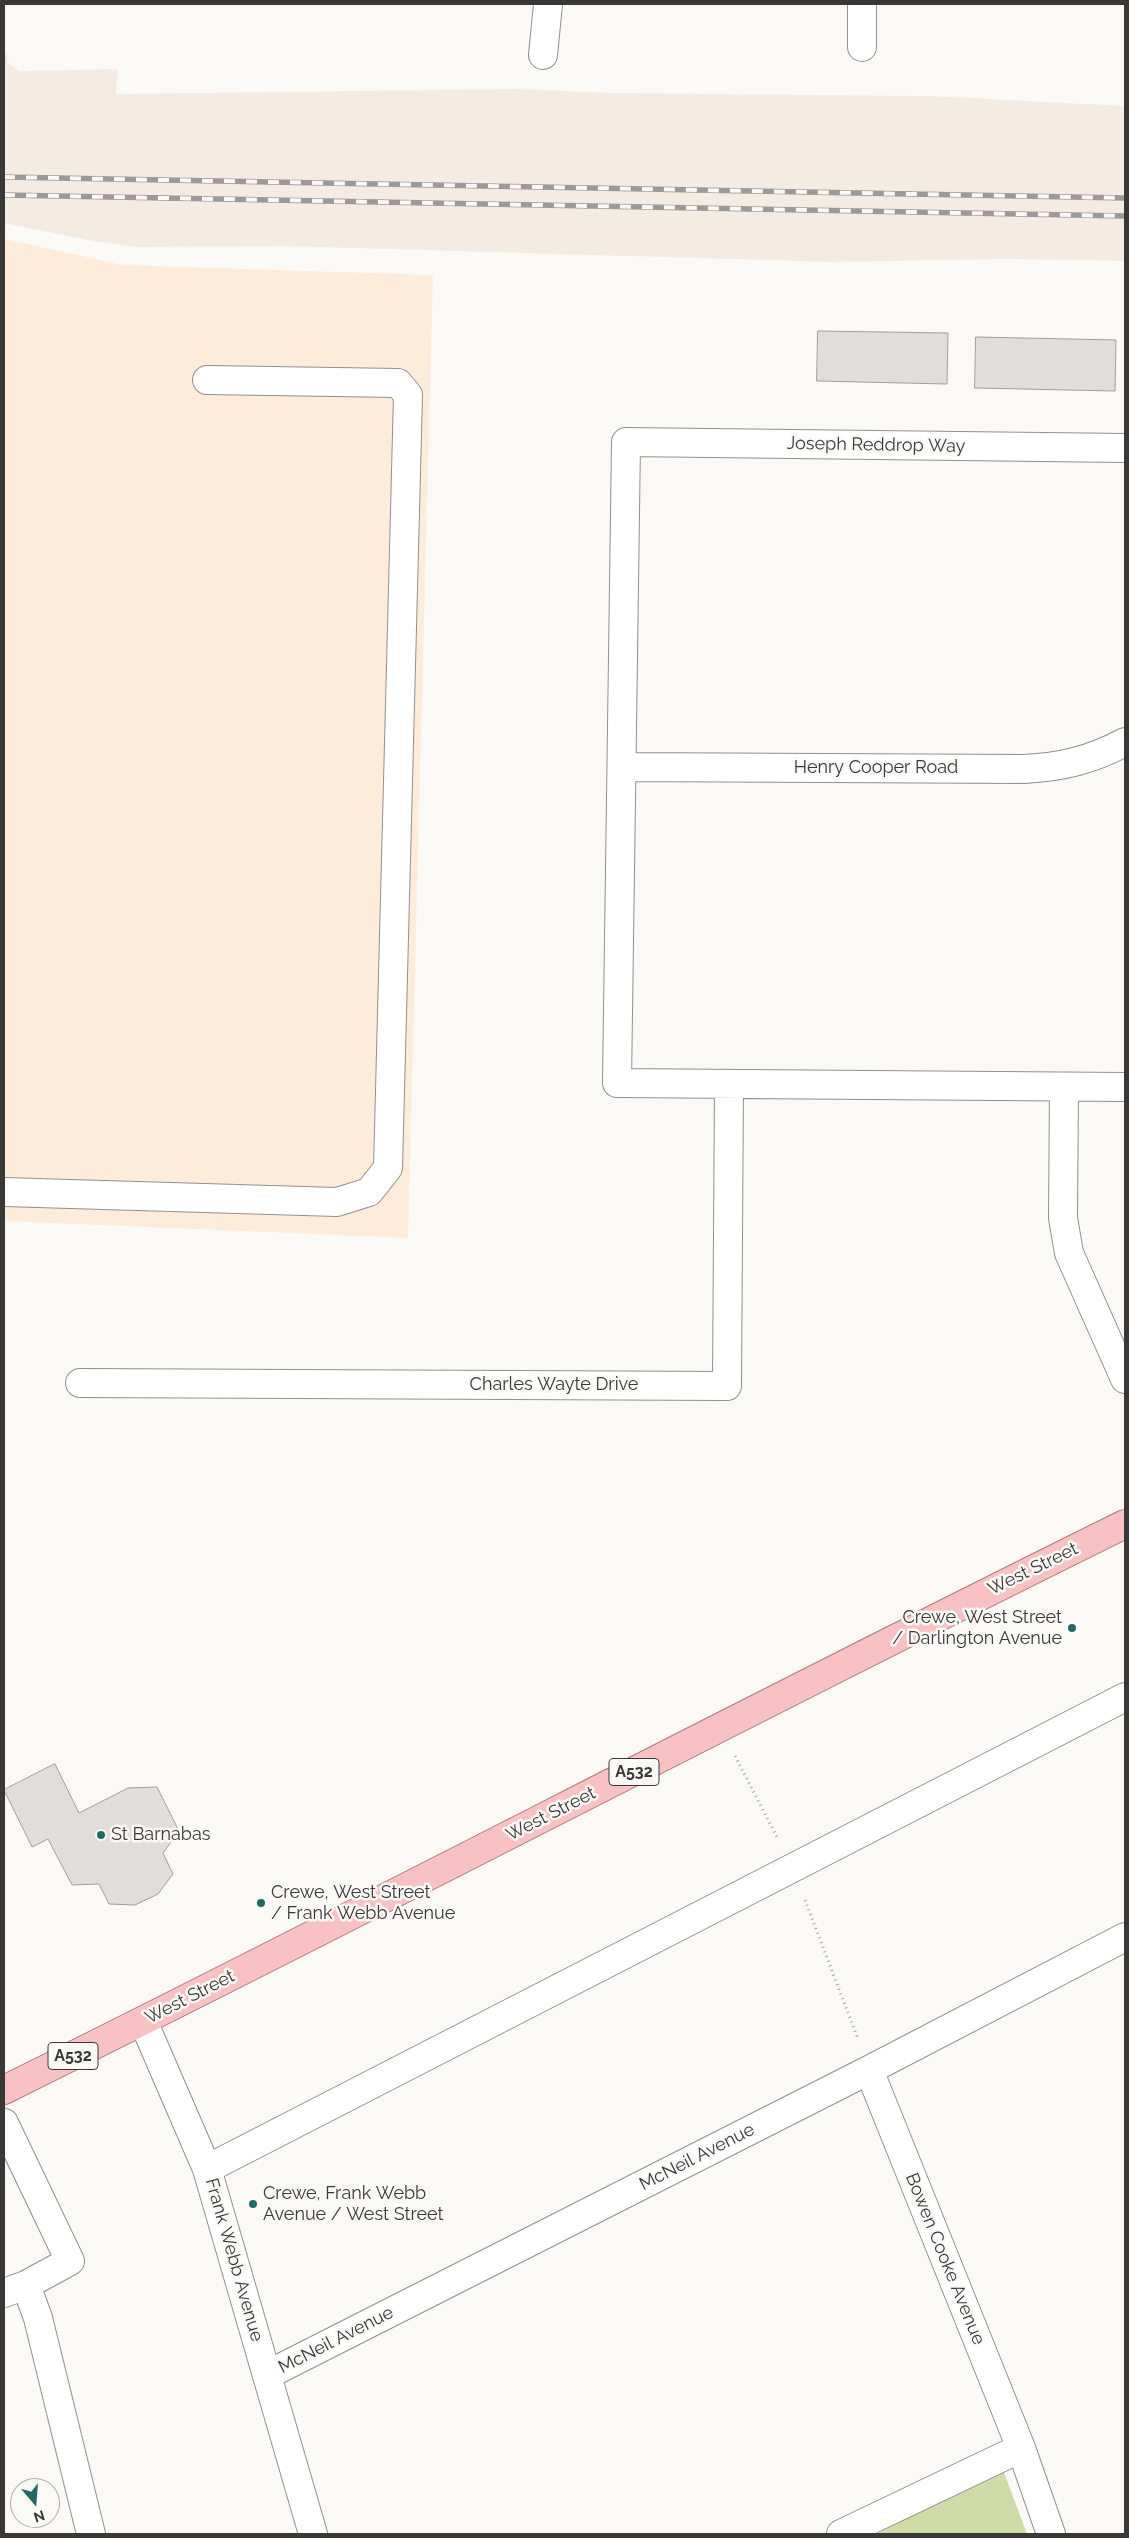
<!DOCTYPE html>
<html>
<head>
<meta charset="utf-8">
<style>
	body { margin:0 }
	#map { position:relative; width:1129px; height:2538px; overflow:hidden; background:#fbf9f6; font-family:Raleway,sans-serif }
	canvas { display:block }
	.frame { position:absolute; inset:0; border:5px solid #393837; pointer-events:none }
	.north { position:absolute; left:10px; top:2478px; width:50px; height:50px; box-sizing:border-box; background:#fbf9f6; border:1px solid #adacaa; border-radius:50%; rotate:162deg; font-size:14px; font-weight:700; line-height:20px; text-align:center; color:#393837 }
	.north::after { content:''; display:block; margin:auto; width:18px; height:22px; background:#206a62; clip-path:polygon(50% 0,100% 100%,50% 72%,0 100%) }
</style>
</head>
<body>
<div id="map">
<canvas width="1129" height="2538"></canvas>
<div class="frame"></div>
<div class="north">N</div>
</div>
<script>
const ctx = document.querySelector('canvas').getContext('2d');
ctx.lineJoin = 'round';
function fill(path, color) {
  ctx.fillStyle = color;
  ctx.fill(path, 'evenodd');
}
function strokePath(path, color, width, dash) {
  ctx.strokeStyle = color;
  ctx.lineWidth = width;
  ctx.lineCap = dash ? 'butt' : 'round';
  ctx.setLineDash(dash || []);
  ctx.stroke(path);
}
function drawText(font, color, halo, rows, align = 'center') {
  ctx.font = font + ' Raleway,sans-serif';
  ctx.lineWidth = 5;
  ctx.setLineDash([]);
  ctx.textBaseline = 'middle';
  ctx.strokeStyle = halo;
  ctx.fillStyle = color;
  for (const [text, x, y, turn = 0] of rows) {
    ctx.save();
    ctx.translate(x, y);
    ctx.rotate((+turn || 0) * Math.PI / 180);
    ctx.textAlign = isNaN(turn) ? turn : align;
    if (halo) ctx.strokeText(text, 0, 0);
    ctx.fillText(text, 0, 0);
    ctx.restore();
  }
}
const built = new Path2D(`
	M 4,54 L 7,54 L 7,62 L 19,71 L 118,69 L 116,94 L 516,89 L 614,93 L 930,96 L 1125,106 L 1125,261 L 1005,259 L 833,262 L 284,246 L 138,247 L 92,241 L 4,223 Z`);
const industrial = new Path2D(`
	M 4,239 L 123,265 L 433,275 L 408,1238 L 4,1221 Z`);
const green = new Path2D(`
	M 1003,2470 L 1027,2534 L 877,2534 Z`);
const building = new Path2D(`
	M 818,331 L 948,333 L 947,384 L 817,381 Z
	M 976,337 L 1116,340 L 1115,391 L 975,388 Z
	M 55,1764 L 79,1813 L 128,1788 L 157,1787 L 179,1831 L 163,1853 L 173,1874 L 158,1894 L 135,1905 L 109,1904 L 99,1884 L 72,1885 L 48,1839 L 32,1847 L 4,1790 Z`);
const path = new Path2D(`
	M 735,1756 L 777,1837
	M 805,1900 L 858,2039`);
const minor = new Path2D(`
	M 862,4 L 862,47
	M 543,55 L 548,4
	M 1125,448 L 626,442 L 617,1083 L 1125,1087
	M 622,767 L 1024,769 C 1062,767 1091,760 1125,742
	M 1064,1087 L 1063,1218 L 1069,1253 L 1125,1379
	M 4,1192 L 337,1202 L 369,1192 L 388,1168 L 408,395 L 398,383 L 207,380
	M 80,1383 L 727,1386 L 729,1084
	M 143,2021 L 207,2169 L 313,2534
	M 869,2070 L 1021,2448 L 1051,2534
	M 4,2123 L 70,2261 L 26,2285 L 4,2293
	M 207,2169 L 1125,1697
	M 26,2285 L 38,2318 L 91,2534
	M 267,2375 L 869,2070 L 1125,1937
	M 841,2534 L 1021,2448`);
const major = new Path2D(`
	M 4,2090 C 379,1904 750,1709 1125,1524`);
const rail = new Path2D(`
	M 4,177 L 1125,198
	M 4,195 L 1125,216`);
const markers = [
	[1072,1628,5,"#206a62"],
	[101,1835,5,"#206a62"],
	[261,1903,5,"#206a62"],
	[253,2204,5,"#206a62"]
];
const shields = [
	[634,1772,50],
	[73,2056,50]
];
const shieldNames = [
	["A532",634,1772],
	["A532",73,2056]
];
const streetNames = [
	["Joseph Reddrop Way",876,445,1],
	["Henry Cooper Road",876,768],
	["Charles Wayte Drive",554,1385],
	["West Street",1033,1569,-26],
	["West Street",551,1814,-27],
	["West Street",190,1997,-27],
	["McNeil Avenue",697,2157,-27],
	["Bowen Cooke Avenue",945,2259,68],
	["Frank Webb Avenue",234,2260,74],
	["McNeil Avenue",336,2340,-27]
];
const poiNames = [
	["Crewe, West Street",1062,1618,"right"],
	["/ Darlington Avenue",1062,1639,"right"],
	["St Barnabas",111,1835],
	["Crewe, West Street",271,1893],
	["/ Frank Webb Avenue",271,1914],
	["Crewe, Frank Webb",263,2194],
	["Avenue / West Street",263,2215]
];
fill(built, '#f4ece3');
fill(industrial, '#feecdb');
fill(green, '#d0dca7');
fill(building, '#e1dddd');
strokePath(building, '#a19d9d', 1);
strokePath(minor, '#92908d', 30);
strokePath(major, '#b37779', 30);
strokePath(path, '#a5a3a1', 3, [1, 4]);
strokePath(minor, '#fff', 28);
strokePath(major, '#f8c2c4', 28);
strokePath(rail, '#9b9a98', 5.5);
strokePath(rail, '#fbf9f6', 4, [11]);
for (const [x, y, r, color] of markers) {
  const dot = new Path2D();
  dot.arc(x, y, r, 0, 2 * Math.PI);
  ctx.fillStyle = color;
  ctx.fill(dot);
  strokePath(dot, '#fbf9f6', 2);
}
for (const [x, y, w] of shields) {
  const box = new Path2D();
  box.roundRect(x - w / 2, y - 13.5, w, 27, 4);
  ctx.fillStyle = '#fbf9f6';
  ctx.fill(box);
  strokePath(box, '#393837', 1);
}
drawText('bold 16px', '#393837', null, shieldNames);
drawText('18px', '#393837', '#fbf9f6', streetNames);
drawText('18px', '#393837', '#fbf9f6', poiNames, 'left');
</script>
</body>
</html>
